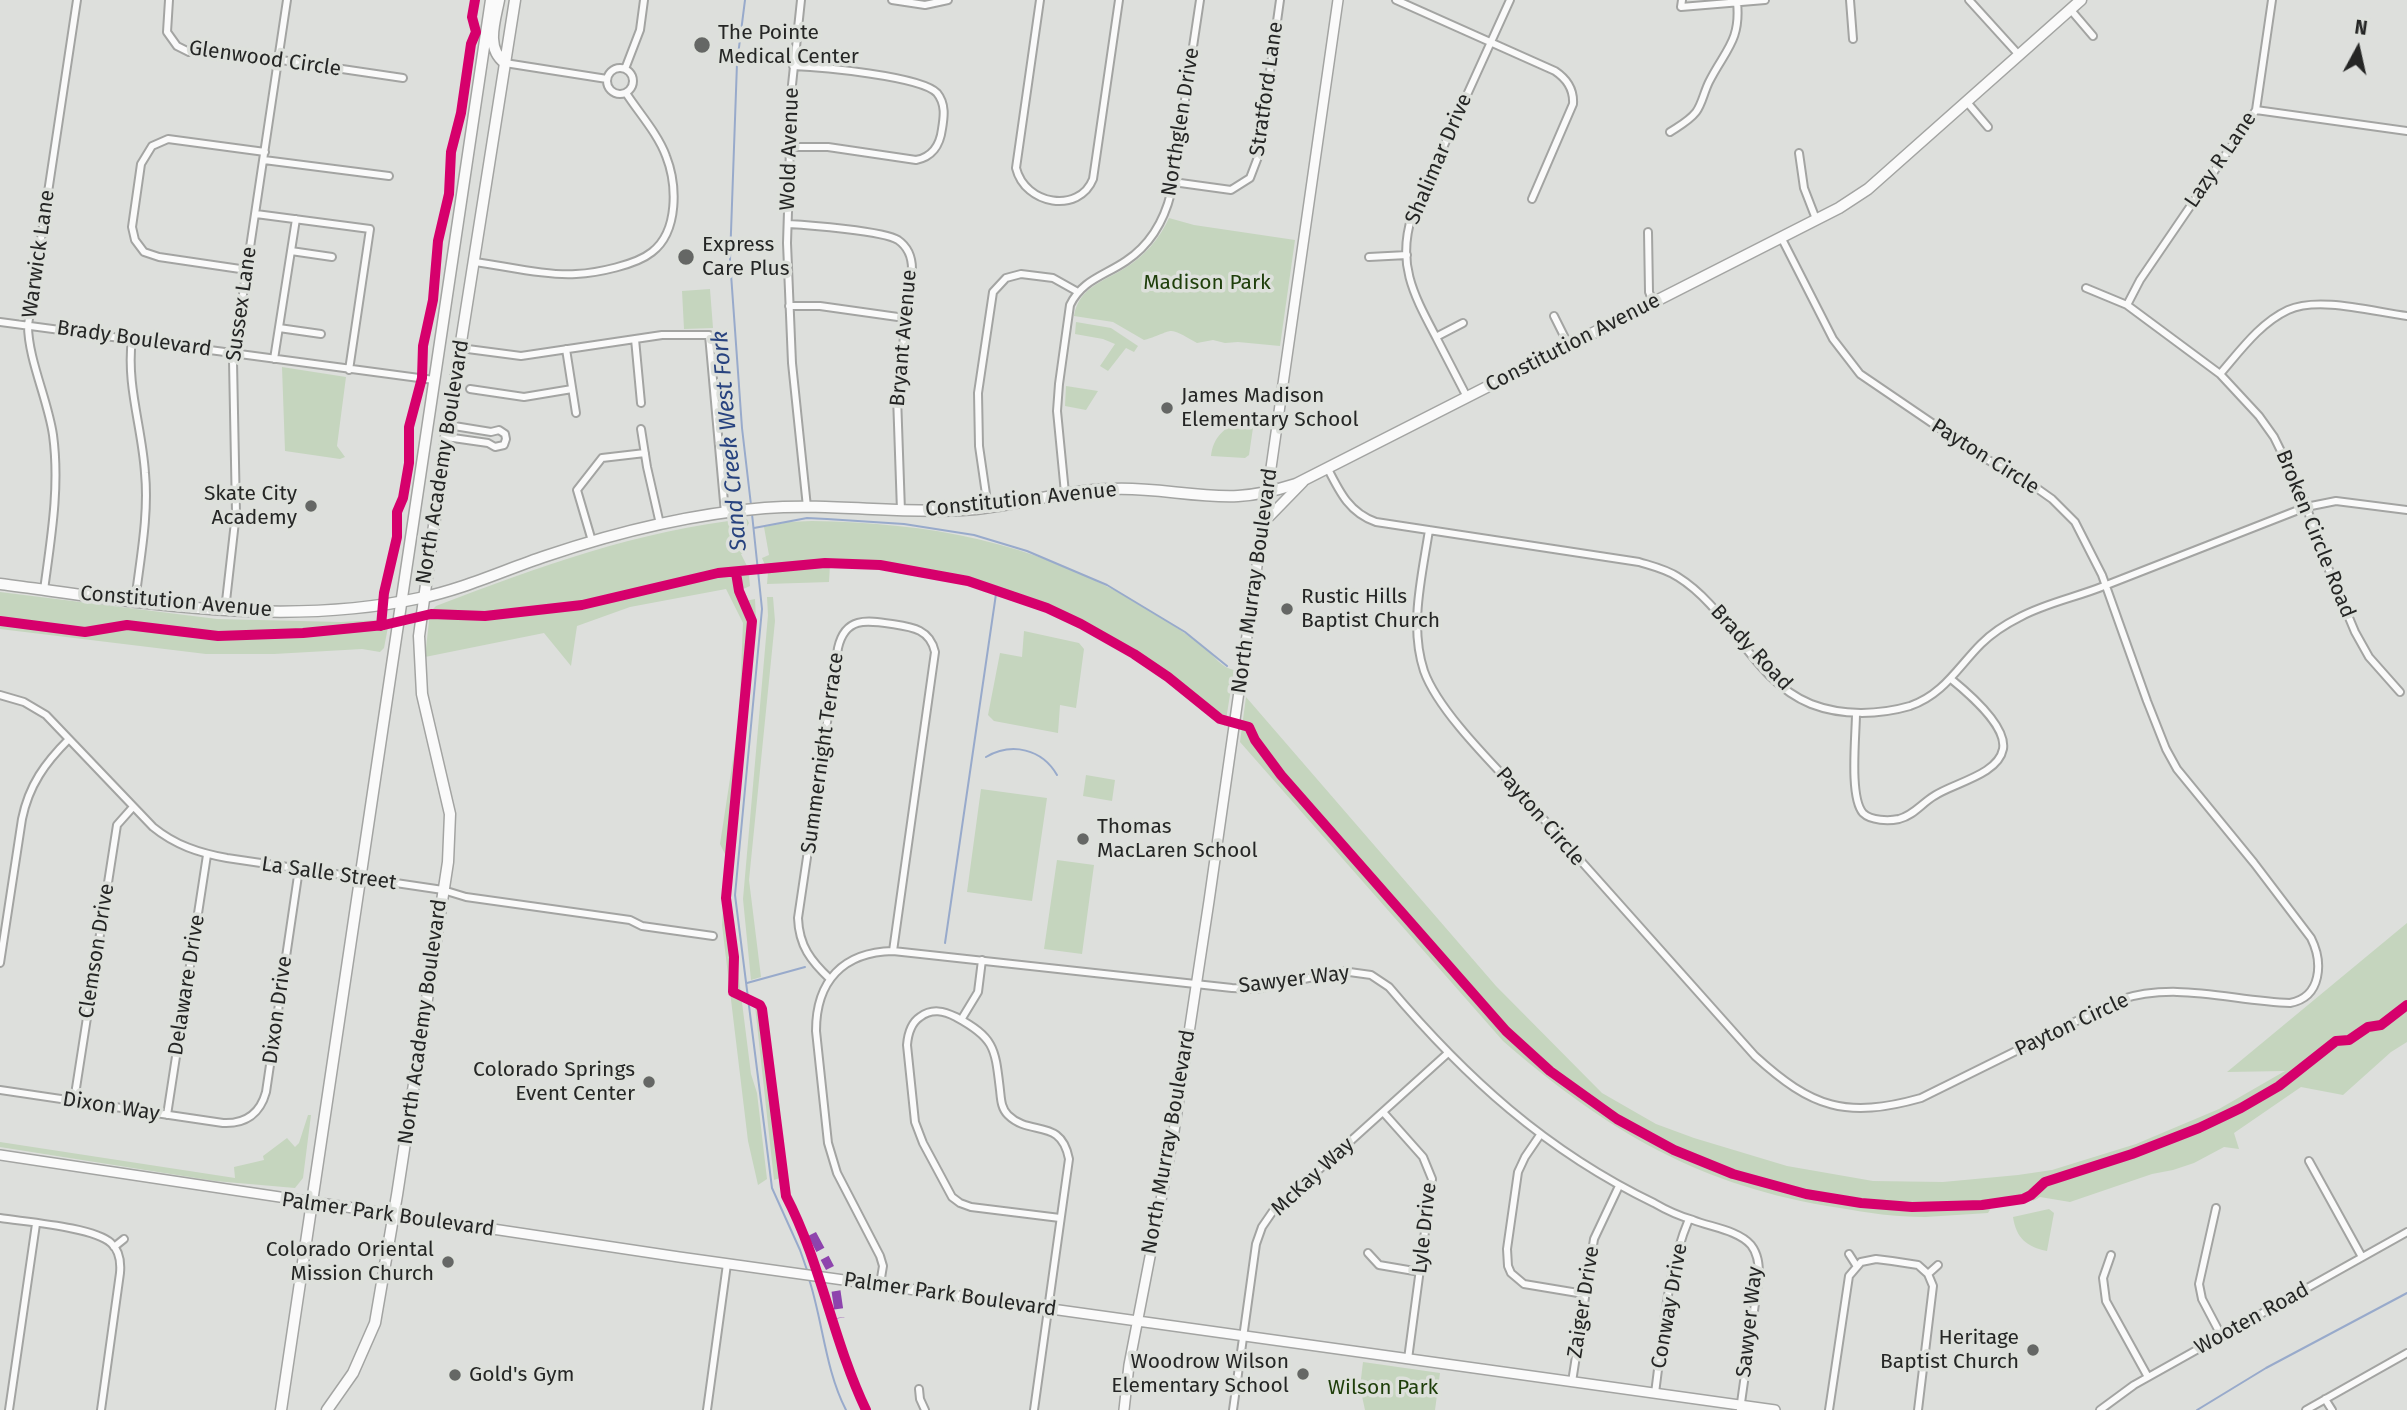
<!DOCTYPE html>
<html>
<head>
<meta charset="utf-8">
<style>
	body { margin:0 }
	#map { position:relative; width:2407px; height:1410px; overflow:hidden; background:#dddfdc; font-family:"Fira Sans",sans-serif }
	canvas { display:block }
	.north { position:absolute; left:2323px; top:14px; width:70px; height:70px; -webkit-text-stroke:5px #dde0db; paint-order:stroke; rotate:8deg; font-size:19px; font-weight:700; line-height:28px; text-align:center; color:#252625 }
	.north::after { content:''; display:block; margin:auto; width:24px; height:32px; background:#252625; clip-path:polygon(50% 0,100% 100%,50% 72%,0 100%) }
</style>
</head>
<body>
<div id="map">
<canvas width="2407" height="1410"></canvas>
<div class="north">N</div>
</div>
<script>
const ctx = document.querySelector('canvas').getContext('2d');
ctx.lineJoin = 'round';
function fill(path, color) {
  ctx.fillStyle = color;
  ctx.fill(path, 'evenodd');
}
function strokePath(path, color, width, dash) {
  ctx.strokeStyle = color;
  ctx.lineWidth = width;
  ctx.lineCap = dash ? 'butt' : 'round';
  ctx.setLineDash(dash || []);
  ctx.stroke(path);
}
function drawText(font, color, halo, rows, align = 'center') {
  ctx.font = font + ' "Fira Sans",sans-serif';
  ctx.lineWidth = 7;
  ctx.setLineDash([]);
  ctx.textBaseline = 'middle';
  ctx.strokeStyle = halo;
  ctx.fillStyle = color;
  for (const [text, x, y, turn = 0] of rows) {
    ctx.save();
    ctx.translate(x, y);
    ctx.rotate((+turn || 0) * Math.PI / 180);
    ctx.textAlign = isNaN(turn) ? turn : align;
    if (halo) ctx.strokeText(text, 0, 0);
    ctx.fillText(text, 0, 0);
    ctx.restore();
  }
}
const green = new Path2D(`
	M 1169,218 L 1194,225 L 1295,240 L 1280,346 L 1238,342 L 1225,343 L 1213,340 L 1197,343 C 1164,324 1176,331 1144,340 L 1113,322 L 1074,316 C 1079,287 1103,282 1125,268 C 1144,257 1160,238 1169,218 Z
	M 710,289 L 713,328 L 684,329 L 682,291 Z
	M 1076,322 L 1111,328 L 1138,346 L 1134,352 L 1126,348 L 1108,371 L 1100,366 L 1115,344 L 1103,339 L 1075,334 Z
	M 282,367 L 346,377 L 337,446 L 345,457 L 340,459 L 285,451 Z
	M 1066,386 L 1098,391 L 1086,410 L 1065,406 Z
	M 1241,421 L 1254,421 L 1249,455 L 1245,458 L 1211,456 C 1213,438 1224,427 1241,421 Z
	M 747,519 L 749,523 L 744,532 L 746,552 L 741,554 L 748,568 L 750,586 L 743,589 L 745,601 L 755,599 L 756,620 L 729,899 L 751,1074 L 757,1093 L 767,1179 L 758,1185 L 748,1141 L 722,925 L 726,856 L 720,844 L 739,720 L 743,623 L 726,589 L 630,607 L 577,626 L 571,666 L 544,633 L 425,657 L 430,612 L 436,606 C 538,567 639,530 747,519 Z
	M 812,521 C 930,523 1030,541 1134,601 C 1158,615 1183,631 1205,648 C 1215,656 1220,667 1234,670 L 1225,726 C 1201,706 1177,684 1150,667 C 1055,602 945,570 830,565 L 829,582 L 767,584 L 768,572 L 762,558 L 769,555 L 764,527 L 788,522 Z
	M 0,592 L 217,619 L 341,622 L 378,620 L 383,621 L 388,627 L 384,648 L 380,652 L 362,649 L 274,654 L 206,654 L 0,629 Z
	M 767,597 L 773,597 L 775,621 L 749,880 L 761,977 L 751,980 L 743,899 L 768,615 Z
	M 1024,631 L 1079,643 L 1084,649 L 1076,708 L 1060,705 L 1058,733 L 994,721 L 988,715 L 1000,653 L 1022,657 Z
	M 1246,697 L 1496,986 L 1602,1093 L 1656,1124 L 1694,1138 L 1787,1166 L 1873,1181 L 1943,1182 L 2018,1175 L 2052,1170 L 2136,1144 L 2219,1109 L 2285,1071 L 2227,1072 L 2407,923 L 2407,1042 L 2391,1052 L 2343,1095 L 2301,1087 L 2234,1133 L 2239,1149 L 2224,1147 L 2194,1163 L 2173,1170 L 2152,1174 L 2070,1202 L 2040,1197 L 2035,1200 L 1991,1208 L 1988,1213 C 1967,1214 1946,1216 1925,1217 C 1896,1217 1868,1213 1840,1208 C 1701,1187 1608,1132 1503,1041 L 1240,742 Z
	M 1086,775 L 1115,780 L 1112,801 L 1083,796 Z
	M 981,789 L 1047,798 L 1032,901 L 967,892 Z
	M 1057,860 L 1094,865 L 1082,954 L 1044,949 Z
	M 755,1006 L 760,1009 L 780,1178 L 774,1180 Z
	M 308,1115 L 311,1115 L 303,1178 L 295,1188 L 215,1181 L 0,1147 L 0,1142 L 235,1178 L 234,1167 L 264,1160 L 263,1156 L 287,1138 L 295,1147 L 299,1143 Z
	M 2049,1209 L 2054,1213 L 2047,1251 C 2027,1247 2016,1238 2013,1217 Z
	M 1363,1362 L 1440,1373 L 1435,1410 L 1365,1410 L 1360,1387 Z`);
const stream = new Path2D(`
	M 745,0 L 737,63 L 730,260 L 742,428 L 751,505
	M 752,514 L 762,609 L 735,895 L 772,1188 L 800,1250 L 807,1270
	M 754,528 L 807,518 L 827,519 L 904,524 L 974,535 L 1027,551 L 1107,585 L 1185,632 L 1227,666
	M 986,757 C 1012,742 1042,749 1057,775
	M 945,943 L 996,594
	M 747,983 L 805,967
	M 809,1279 C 823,1322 825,1369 846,1410
	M 2197,1410 L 2266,1368 L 2407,1293`);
const minor = new Path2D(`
	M 169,0 L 167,32 L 177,46 L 189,52 L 227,52 L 403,78
	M 801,0 L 792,85 L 787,243 L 792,363 L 807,507
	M 892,0 L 925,5 L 948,0
	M 1040,0 L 1016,168 C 1025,205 1079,214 1093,179 L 1119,0
	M 1396,0 L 1555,71 C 1567,79 1574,89 1573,104 L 1532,199
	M 1682,0 L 1681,7 L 1765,0
	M 1850,0 L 1853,39
	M 1969,0 L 2019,55
	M 2070,9 L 2093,36
	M 505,63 L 607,79
	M607 81a13 13 0 1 1 26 0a13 13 0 1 1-26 0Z
	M 625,69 L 640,30 L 644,0
	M 1966,101 L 1988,127
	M 2256,110 L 2407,131
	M 1670,132 C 1679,126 1689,121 1696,112 C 1702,104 1704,92 1709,82 C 1725,50 1741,41 1737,2
	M 790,147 L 828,147 L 916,160 C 932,157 940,145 942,129 C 944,117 946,104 937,93 C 921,76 820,67 793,66
	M 1799,153 L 1804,188 L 1816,219
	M 264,160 L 389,176
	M 1173,182 L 1231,190 L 1250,178 L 1258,157 L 1280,0
	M 256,214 L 370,229 L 349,370
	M 788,224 C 808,225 884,231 898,240 C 908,247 912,257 912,269 L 897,396 L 901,511
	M 1648,232 L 1649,292 L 1653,302
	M 291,251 L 332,257
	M 1369,257 L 1407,255
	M 475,262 C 505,266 547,276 576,274 C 597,273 636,265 652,252 C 679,231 677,184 666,156 C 658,134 639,113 626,93
	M 247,270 L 159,257 L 144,252 L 135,240 L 132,227 L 141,164 L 152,146 L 168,139 L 265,152
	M 2086,288 L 2127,305 L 2220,374 L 2259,416 L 2274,437 L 2302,494 L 2324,558 L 2355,632 L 2369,657 L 2400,692
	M 2127,305 L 2140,280 L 2256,110 L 2272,0
	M 789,306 L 820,306 L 905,318
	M 1554,316 L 1568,344
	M 0,322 L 434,380
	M 279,328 L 321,334
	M 1436,337 L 1463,323
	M 132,339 C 126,385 142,427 145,473 C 149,516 140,559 135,602
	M 635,339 L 641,403
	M 460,348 L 521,356 L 662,335 L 709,335 L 725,513
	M 566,349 L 576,413
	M 274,359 L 296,219
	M 2220,374 C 2240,351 2260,323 2288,310 C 2319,296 2374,312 2407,316
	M 470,389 L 524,397 L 572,389
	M 1467,397 C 1457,378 1447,358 1437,339 C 1415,297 1396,265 1412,216 L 1510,0
	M 641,429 L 647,467 L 660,524
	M 446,437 L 488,443 L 495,447 L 504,445 L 506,439 L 505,434 L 499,430 L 491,432 L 448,425
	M 1328,469 C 1340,493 1350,513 1376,522 L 1639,562 C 1652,566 1666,569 1678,577 C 1731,610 1752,680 1811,704 C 1842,716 1879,715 1910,706 C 1943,695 1958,667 1981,644 C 1992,633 2006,624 2020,617 C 2046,603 2077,597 2104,586 C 2172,559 2239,533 2306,507 L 2336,501 L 2407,510
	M 1065,493 L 1057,411 L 1059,384 L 1070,305 C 1082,280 1104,276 1126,261 C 1150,245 1164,221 1171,193 L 1200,0
	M 988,508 L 979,446 L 978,393 L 993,292 L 1006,278 L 1021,274 L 1053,278 L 1078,292
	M 1429,530 C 1422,576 1409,626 1424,671 C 1439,713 1498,769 1529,803 C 1605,887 1680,972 1755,1056 C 1812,1108 1846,1119 1921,1098 L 2119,1000 C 2176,981 2232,1001 2290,1003 C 2322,997 2323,962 2311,938 L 2254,863 L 2177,769 L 2166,749 L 2147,701 L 2102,575 L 2075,522 L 2052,499 L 2028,482 L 1979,455 L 1860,374 L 1833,339 L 1781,237
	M 592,541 L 577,490 L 602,458 L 645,453
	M 44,590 C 51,538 60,487 53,435 C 48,400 28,359 28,325 L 77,0
	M 225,610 L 236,513 L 233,361 L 287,0
	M 0,695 L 24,702 L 46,715 L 153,827 C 175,845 199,853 227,858 L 443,890 L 466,897 L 630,920 L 642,926 L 713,936
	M 1856,713 C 1856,735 1849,797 1863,813 C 1871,821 1889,821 1899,819 C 1914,815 1921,804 1934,796 C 1953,783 1998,775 2003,749 C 2007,726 1967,692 1951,679
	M 0,963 L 22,819 C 29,785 45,763 69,739
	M 830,979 C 811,961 799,946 798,918 L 838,648 C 845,617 866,620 892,624 C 912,627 930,629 935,652 L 893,951
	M 961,1020 L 978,992 L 982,960
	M 0,1090 L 223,1123 C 245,1124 260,1114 266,1092 L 299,869
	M 74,1101 L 117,825 L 133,807
	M 1383,1112 L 1423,1157 L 1432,1179 L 1408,1359
	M 167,1115 L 207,855
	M 1540,1135 L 1525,1157 L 1518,1172 L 1507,1249 L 1508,1266 L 1511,1273 L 1524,1284 L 1584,1294
	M 2309,1161 L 2362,1257
	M 2216,1208 L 2199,1284 L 2202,1299 L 2222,1337
	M 0,1218 C 25,1222 94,1227 111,1243 C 120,1251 121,1262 120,1273 L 101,1410
	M 114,1247 L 124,1239
	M 1368,1253 L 1379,1265 L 1420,1272
	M 1849,1254 L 1856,1265
	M 2111,1255 L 2103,1278 L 2106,1301 L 2148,1377
	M 1928,1274 L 1938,1265
	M 880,1284 L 883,1266 L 880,1256 L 837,1173 L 828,1143 L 816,1031 C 816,981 843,952 893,951 L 1232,988 L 1256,989 L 1342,971 L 1371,975 L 1389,987 C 1465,1077 1546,1151 1654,1203 C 1666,1210 1679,1216 1693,1220 C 1710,1227 1738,1230 1751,1245 C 1758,1254 1759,1264 1759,1275 L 1740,1410
	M 1572,1382 L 1594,1239 L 1619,1186
	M 919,1389 L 920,1399 L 925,1410
	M 1655,1393 C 1663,1335 1666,1274 1689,1219
	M 2325,1399 L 2332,1410
	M 9,1410 L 36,1224
	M 707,1410 L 727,1264
	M 1034,1410 L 1069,1159 C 1061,1117 1030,1137 1008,1115 C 1001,1108 1001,1099 1000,1090 C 995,1048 995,1038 956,1017 C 944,1011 932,1008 920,1017 C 911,1023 908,1033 907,1045 L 915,1122 L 923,1143 L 952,1197 L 960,1203 L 971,1207 L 1060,1218
	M 1233,1410 L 1256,1244 L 1262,1227 L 1273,1211 L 1448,1053
	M 1829,1410 L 1849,1276 L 1861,1262 L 1876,1259 L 1892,1261 L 1918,1265 L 1928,1274 L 1933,1286 L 1918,1410
	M 2100,1410 L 2134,1385 L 2407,1232
	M 2306,1410 L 2407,1353`);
const secondary = new Path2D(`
	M 1264,522 L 1303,482
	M 0,1155 L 679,1257 L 1775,1410
	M 1124,1410 L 1129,1365 L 1173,1138 L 1209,901 L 1338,0`);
const primary = new Path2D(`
	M 0,584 C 139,602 281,628 420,598 C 464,589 504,570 546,556 C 617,532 690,514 765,508 C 831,503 896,514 963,510 C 1013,507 1062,490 1113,489 C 1155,487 1196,498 1238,496 C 1258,495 1277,490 1296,484 L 1839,208 L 1868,189 L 2081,0`);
const trunk = new Path2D(`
	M 499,0 C 495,21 485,48 505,63
	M 281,1410 L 491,0
	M 327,1410 L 353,1373 L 375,1323 L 397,1195 L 448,862 L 450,814 L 422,694 L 419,636 L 446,437 L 515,0`);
const quiet = new Path2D(`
	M 812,1234 L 830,1268
	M 836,1291 L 840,1318`);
const cycleway = new Path2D(`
	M 736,573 L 739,591 L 752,621 L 726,898 L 734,957 L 733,992 L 760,1005 L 762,1009 L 786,1196 C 821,1263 833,1341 866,1410
	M 0,621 L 85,632 L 127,625 L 218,636 L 303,633 L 384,625 L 431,614 L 485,616 L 582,605 L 718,573 L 825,563 L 880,565 L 968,581 L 1047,608 L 1081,624 L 1134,654 L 1168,677 L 1220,719 L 1249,727 L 1255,740 L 1281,775 L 1506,1031 L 1550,1071 L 1617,1119 L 1674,1150 L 1733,1174 L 1806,1194 L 1861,1203 L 1912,1207 L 1982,1205 L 2023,1199 L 2031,1195 L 2045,1182 L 2132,1154 L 2199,1128 L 2241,1108 L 2279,1086 L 2336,1041 L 2349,1040 L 2368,1027 L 2381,1025 L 2407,1005
	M 381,626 L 384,593 L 397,537 L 397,512 L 403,498 L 409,463 L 409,427 L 422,378 L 423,346 L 433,300 L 438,241 L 449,194 L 451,152 L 461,113 L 471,44 L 476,32 L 472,17 L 475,0`);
const markers = [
	[702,45,9,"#656765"],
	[686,257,9,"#656765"],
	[1167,408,7,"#656765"],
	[311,506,7,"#656765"],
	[1287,609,7,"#656765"],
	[1083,839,7,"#656765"],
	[649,1082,7,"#656765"],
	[448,1262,7,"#656765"],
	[2033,1350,7,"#656765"],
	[1303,1374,7,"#656765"],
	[455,1375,7,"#656765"]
];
const poiNames = [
	["The Pointe",718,33],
	["Medical Center",718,57],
	["Express",702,245],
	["Care Plus",702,269],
	["James Madison",1181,396],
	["Elementary School",1181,420],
	["Skate City",297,494,"right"],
	["Academy",297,518,"right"],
	["Rustic Hills",1301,597],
	["Baptist Church",1301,621],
	["Thomas",1097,827],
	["MacLaren School",1097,851],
	["Colorado Springs",635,1070,"right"],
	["Event Center",635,1094,"right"],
	["Colorado Oriental",434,1250,"right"],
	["Mission Church",434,1274,"right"],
	["Heritage",2019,1338,"right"],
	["Baptist Church",2019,1362,"right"],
	["Woodrow Wilson",1289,1362,"right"],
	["Elementary School",1289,1386,"right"],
	["Gold's Gym",469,1375]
];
const streetNames = [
	["Glenwood Circle",265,59,8],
	["Stratford Lane",1267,89,-82],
	["Northglen Drive",1181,122,-81],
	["Wold Avenue",790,149,-88],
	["Shalimar Drive",1439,159,-67],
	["Lazy R Lane",2221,160,-56],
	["Warwick Lane",39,254,-82],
	["Sussex Lane",242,304,-82],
	["Bryant Avenue",904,338,-85],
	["Brady Boulevard",134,339,8],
	["Constitution Avenue",1573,343,-27],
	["Payton Circle",1985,457,32],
	["North Academy Boulevard",443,462,-81],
	["Constitution Avenue",1021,500,-6],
	["Broken Circle Road",2315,534,68],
	["North Murray Boulevard",1255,581,-82],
	["Constitution Avenue",176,602,5],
	["Brady Road",1751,648,47],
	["Summernight Terrace",823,753,-82],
	["Payton Circle",1540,817,49],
	["La Salle Street",329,874,8],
	["Clemson Drive",97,951,-81],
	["Sawyer Way",1294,980,-7],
	["Delaware Drive",187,985,-81],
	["Dixon Drive",278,1010,-82],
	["North Academy Boulevard",423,1022,-82],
	["Payton Circle",2072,1025,-25],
	["Dixon Way",111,1107,9],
	["North Murray Boulevard",1169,1142,-80],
	["McKay Way",1313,1177,-43],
	["Palmer Park Boulevard",388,1215,8],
	["Lyle Drive",1425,1228,-84],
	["Palmer Park Boulevard",950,1295,8],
	["Zaiger Drive",1584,1302,-81],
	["Conway Drive",1670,1306,-80],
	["Wooten Road",2252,1319,-29],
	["Sawyer Way",1750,1322,-84]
];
const parkNames = [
	["Madison Park",1207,283],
	["Wilson Park",1383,1388]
];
const waterNames = [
	["Sand Creek West Fork",730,441,-95]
];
fill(green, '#c5d5be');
strokePath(stream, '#98aacb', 2);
strokePath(minor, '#a3a4a2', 10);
strokePath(secondary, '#a3a4a2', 12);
strokePath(primary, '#a3a4a2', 13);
strokePath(trunk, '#a3a4a2', 13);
strokePath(minor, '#fafafa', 6);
strokePath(secondary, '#fafafa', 9);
strokePath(primary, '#fafafa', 10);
strokePath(trunk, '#fafafa', 10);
strokePath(quiet, '#8e44ad', 9, [18, 9]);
strokePath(cycleway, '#d6006c', 10);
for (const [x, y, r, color] of markers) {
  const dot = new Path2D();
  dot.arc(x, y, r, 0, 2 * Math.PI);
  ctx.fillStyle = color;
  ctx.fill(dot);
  strokePath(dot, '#dde0db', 2.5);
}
drawText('21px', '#252625', '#dde0db', poiNames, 'left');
drawText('21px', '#252625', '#dde0db', streetNames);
drawText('21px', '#1e3e0a', '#dde0db', parkNames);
drawText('italic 23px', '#28437f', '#dde0db', waterNames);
</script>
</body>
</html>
